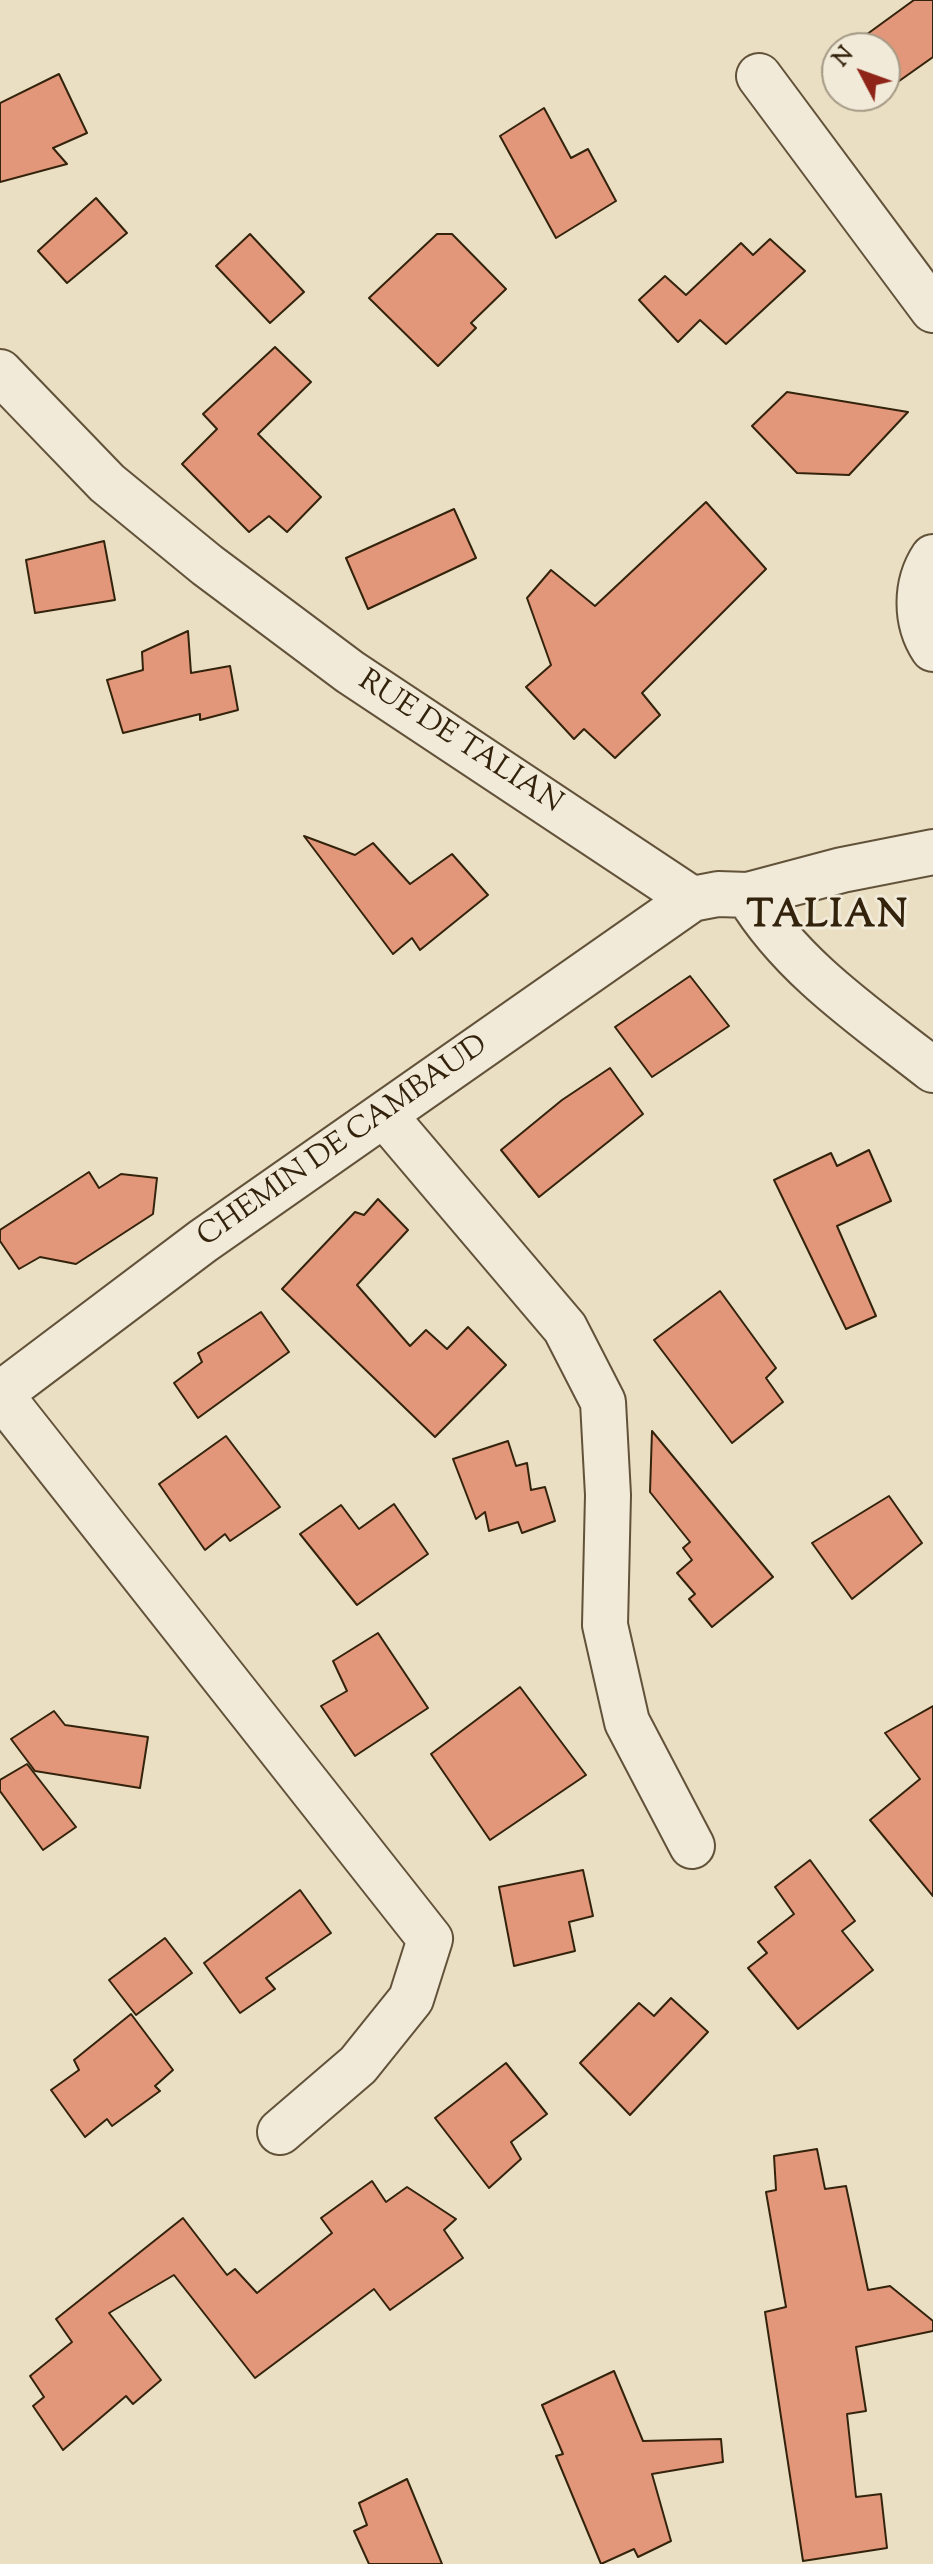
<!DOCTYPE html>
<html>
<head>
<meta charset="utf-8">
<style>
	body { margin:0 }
	#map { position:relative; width:933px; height:2564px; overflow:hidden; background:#eadfc3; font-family:"Sorts Mill Goudy",serif }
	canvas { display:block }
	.north { position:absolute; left:821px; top:32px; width:80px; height:80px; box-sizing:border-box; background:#f1ead8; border:2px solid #a59a86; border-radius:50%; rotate:311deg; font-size:22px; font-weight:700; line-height:32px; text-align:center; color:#34230c }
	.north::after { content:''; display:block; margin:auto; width:28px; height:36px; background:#8f2418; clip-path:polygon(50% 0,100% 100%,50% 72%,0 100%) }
</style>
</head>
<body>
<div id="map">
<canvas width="933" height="2564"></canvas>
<div class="north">N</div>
</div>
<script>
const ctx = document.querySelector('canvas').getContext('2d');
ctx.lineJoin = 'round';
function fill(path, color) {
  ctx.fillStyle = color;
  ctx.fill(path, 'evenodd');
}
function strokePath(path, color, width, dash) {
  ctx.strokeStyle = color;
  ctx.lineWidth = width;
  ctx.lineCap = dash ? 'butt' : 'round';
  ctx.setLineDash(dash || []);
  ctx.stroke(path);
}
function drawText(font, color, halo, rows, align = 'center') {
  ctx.font = font + ' "Sorts Mill Goudy",serif';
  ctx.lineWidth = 6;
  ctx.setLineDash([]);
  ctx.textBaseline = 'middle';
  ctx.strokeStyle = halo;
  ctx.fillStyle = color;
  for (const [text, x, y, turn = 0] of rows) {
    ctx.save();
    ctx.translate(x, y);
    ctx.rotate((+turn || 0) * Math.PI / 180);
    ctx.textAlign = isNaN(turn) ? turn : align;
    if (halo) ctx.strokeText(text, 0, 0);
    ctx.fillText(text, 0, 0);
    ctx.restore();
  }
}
const building = new Path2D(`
	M 914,0 L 933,0 L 933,57 L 885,91 L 885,48 L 848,48 Z
	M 59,74 L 87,133 L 53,148 L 67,164 L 0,182 L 0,103 Z
	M 544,108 L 571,158 L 588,149 L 616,201 L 556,238 L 500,136 Z
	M 96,198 L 127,233 L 67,283 L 38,251 Z
	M 250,234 L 304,292 L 270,323 L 216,266 Z
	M 437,234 L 452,234 L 506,289 L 471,323 L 476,328 L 438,366 L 369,298 Z
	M 770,239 L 805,271 L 726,344 L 700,320 L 678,342 L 639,300 L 665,276 L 686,295 L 741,243 L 753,255 Z
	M 275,347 L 311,382 L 258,434 L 321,497 L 287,532 L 269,516 L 249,532 L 182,464 L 217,429 L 203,414 Z
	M 787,392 L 908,412 L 849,475 L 797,473 L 752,426 Z
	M 706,502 L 766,569 L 642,693 L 660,715 L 615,758 L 584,729 L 574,739 L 526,687 L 551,665 L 527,598 L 551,570 L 595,606 Z
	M 454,509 L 476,558 L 368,609 L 346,558 Z
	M 104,541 L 115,600 L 35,613 L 26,560 Z
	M 188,631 L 191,673 L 230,666 L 238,710 L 200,720 L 200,714 L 123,733 L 107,680 L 143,670 L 142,652 Z
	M 304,836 L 355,855 L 373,843 L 410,884 L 452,854 L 488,895 L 420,950 L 412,938 L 393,954 Z
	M 690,976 L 729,1026 L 652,1077 L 615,1027 Z
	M 610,1068 L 643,1114 L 539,1197 L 501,1150 L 562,1100 Z
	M 869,1150 L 891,1201 L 837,1226 L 876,1316 L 846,1329 L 774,1180 L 831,1153 L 837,1166 Z
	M 89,1172 L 99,1188 L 121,1174 L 157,1178 L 153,1214 L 76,1264 L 40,1257 L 19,1269 L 0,1241 L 0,1230 Z
	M 378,1199 L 408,1230 L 357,1285 L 410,1346 L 426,1330 L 447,1349 L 468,1327 L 506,1365 L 435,1437 L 282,1289 L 355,1212 L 364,1215 Z
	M 720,1291 L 776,1368 L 766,1378 L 783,1402 L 732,1443 L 654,1340 Z
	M 261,1312 L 289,1352 L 198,1418 L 174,1383 L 202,1362 L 198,1353 Z
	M 652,1431 L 773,1577 L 712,1627 L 689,1599 L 695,1594 L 677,1573 L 692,1560 L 683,1548 L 690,1542 L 650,1492 Z
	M 226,1436 L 280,1507 L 230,1541 L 225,1534 L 205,1550 L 159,1484 Z
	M 508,1441 L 516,1466 L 527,1463 L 531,1490 L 545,1487 L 555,1521 L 522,1533 L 518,1522 L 489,1531 L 485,1512 L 476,1519 L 453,1459 Z
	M 889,1496 L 922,1543 L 852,1599 L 812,1543 Z
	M 394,1504 L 428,1554 L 357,1605 L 300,1534 L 341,1505 L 359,1529 Z
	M 378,1633 L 428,1708 L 355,1756 L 321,1706 L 347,1691 L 333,1661 Z
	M 520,1687 L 586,1775 L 490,1840 L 431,1754 Z
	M 933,1706 L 933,1896 L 870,1820 L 920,1779 L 885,1733 Z
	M 54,1711 L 65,1725 L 148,1737 L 140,1788 L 35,1771 L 11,1739 Z
	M 27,1764 L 76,1827 L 43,1850 L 0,1791 L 0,1780 Z
	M 810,1860 L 855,1921 L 842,1931 L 873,1970 L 798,2029 L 748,1968 L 767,1953 L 758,1942 L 794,1914 L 775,1887 Z
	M 583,1870 L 593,1916 L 569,1922 L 575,1951 L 514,1966 L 499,1887 Z
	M 300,1890 L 331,1933 L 266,1978 L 275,1989 L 240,2013 L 204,1963 Z
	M 165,1938 L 192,1973 L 136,2015 L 109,1980 Z
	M 671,1998 L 708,2032 L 630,2115 L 580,2063 L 639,2003 L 654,2016 Z
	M 131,2014 L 173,2070 L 155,2086 L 160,2091 L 112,2126 L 107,2119 L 85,2137 L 51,2090 L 79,2070 L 74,2060 Z
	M 506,2063 L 547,2114 L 511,2142 L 521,2159 L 489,2188 L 435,2118 Z
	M 817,2149 L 825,2189 L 846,2186 L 868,2290 L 890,2286 L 933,2321 L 933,2331 L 856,2347 L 866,2411 L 847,2414 L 856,2497 L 881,2494 L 887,2548 L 803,2561 L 765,2312 L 786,2307 L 766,2192 L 776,2190 L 774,2156 Z
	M 372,2181 L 386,2202 L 407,2187 L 456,2219 L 444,2230 L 463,2258 L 390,2310 L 374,2289 L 255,2378 L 174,2275 L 109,2313 L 161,2380 L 133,2404 L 126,2396 L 63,2450 L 33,2406 L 44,2397 L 30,2376 L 72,2342 L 56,2319 L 183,2218 L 227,2275 L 235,2269 L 257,2293 L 332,2233 L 321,2218 Z
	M 614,2371 L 643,2441 L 721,2439 L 723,2462 L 652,2474 L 671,2541 L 638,2557 L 634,2549 L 601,2564 L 556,2456 L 563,2454 L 542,2405 Z
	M 407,2479 L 442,2564 L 369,2564 L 354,2531 L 367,2525 L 359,2503 Z`);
const minor = new Path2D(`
	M 759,76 L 933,310
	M 0,372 L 107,483 L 207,565 L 350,672 L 692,899
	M 933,557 C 915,584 915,622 933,649
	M 748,895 L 842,870 L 933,852
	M 385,1116 L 565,1328 L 603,1402 L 608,1495 L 605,1625 L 627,1722 L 692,1846
	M 0,1394 L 203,1241 L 692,899 L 718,894 L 748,895 C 792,968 867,1018 933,1070
	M 0,1394 L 430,1939 L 411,1999 L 358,2065 L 280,2132`);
const streetNames = [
	["RUE DE TALIAN",459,744,33],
	["CHEMIN DE CAMBAUD",344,1143,-35]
];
const districtNames = [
	["TALIAN",828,920]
];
fill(building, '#e2977a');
strokePath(building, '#34230c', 2);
strokePath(minor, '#62523a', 48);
strokePath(minor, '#f1ead8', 44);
drawText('30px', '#34230c', '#f1ead8', streetNames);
ctx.letterSpacing = '2px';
drawText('bold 38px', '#34230c', '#f1ead8', districtNames);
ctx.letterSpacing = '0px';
</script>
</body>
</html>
